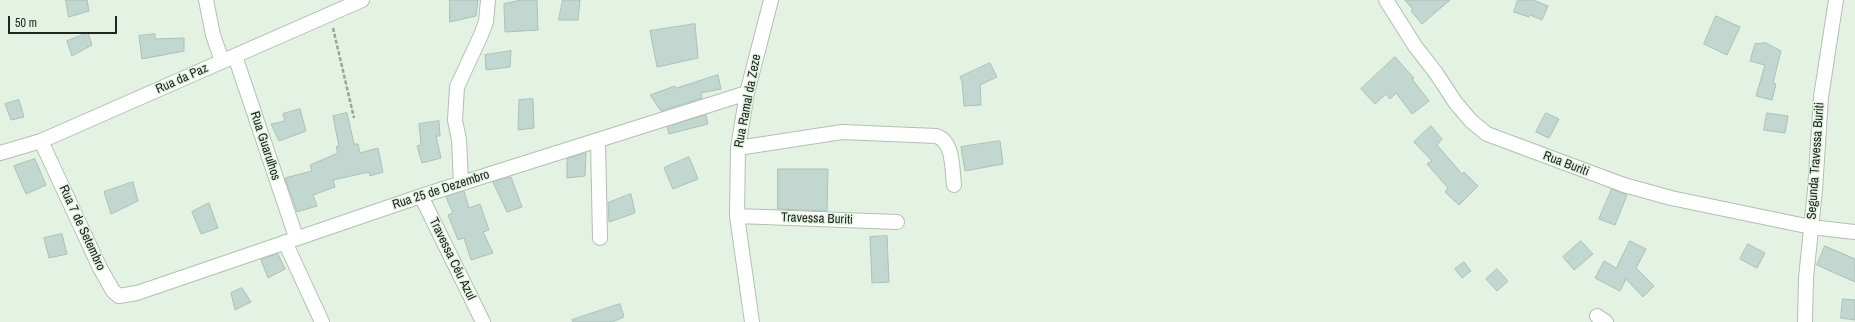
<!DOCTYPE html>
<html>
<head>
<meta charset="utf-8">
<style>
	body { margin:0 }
	#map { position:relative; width:1855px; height:322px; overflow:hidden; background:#e3f2e2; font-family:"Archivo Narrow",sans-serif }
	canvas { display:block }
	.scale { position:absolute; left:8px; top:16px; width:109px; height:18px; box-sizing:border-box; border:2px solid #212620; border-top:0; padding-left:5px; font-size:12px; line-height:14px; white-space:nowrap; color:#212620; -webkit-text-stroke:3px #e3f2e2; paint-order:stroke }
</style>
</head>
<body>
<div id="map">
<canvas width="1855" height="322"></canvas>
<div class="scale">50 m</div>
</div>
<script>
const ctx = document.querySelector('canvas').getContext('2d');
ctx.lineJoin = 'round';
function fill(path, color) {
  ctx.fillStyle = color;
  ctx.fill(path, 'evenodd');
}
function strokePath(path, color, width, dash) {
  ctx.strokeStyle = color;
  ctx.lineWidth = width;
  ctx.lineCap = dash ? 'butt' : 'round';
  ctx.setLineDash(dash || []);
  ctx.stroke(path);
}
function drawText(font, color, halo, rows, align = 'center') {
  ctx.font = font + ' "Archivo Narrow",sans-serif';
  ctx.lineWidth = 3;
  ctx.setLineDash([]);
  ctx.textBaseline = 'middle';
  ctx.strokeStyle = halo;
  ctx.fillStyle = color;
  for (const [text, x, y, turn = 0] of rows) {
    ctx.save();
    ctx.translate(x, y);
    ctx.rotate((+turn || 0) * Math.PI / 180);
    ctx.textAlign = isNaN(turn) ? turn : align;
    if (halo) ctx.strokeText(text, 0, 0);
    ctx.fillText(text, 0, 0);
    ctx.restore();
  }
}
const building = new Path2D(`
	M 66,0 L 87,0 L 89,11 L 69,17 Z
	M 450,0 L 478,0 L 476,16 L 450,22 Z
	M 522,0 L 537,0 L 538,30 L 505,32 L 504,4 Z
	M 563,0 L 580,0 L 578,20 L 559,20 Z
	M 1405,0 L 1450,0 L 1422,24 L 1411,11 L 1413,10 Z
	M 1518,0 L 1533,0 L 1548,6 L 1542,20 L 1530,15 L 1529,17 L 1514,12 Z
	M 1716,16 L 1740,27 L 1727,55 L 1704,44 Z
	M 695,24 L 698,58 L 657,67 L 650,31 Z
	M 88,33 L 92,45 L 72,56 L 67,41 Z
	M 155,34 L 155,39 L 184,38 L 184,51 L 142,59 L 139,36 Z
	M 1766,43 L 1781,51 L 1773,83 L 1776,84 L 1772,100 L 1756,96 L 1765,65 L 1750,61 L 1755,44 Z
	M 511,51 L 510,67 L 486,70 L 485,55 Z
	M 1395,57 L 1414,78 L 1412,79 L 1429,101 L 1412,114 L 1396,93 L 1390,99 L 1386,94 L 1375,104 L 1361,89 Z
	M 990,63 L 997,77 L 980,85 L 981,105 L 964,106 L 962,81 L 960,77 Z
	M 718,75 L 721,89 L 701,93 L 702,98 L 661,111 L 650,95 L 675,86 L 676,88 Z
	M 533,99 L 534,128 L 518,130 L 519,100 Z
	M 19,100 L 24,117 L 11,120 L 5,104 Z
	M 300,109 L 306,131 L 279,141 L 271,124 L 285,121 L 283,114 Z
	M 347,113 L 354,144 L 358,144 L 360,153 L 378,148 L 383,172 L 370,176 L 369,172 L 333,180 L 335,187 L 313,195 L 317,206 L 297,212 L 285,178 L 312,171 L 310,165 L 338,153 L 336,147 L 339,146 L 333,116 Z
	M 1546,113 L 1559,119 L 1549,138 L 1536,132 Z
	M 1767,113 L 1788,116 L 1785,133 L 1764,130 Z
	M 706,115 L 708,124 L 669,134 L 667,127 Z
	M 439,121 L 440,136 L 436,136 L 441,158 L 422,163 L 417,146 L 421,145 L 419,124 Z
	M 1431,126 L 1442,139 L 1437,145 L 1462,174 L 1464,172 L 1478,186 L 1459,205 L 1445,192 L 1448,188 L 1427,164 L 1432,161 L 1414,142 Z
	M 1000,141 L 1003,164 L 965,171 L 961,147 Z
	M 586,153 L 585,176 L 567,178 L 567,159 Z
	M 689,157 L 698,179 L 673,189 L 664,168 Z
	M 35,159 L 46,185 L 26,194 L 14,166 Z
	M 778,169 L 828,169 L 827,211 L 778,209 Z
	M 511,177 L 522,207 L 507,212 L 493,182 Z
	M 133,182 L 138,201 L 111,214 L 104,192 Z
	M 1612,189 L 1627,195 L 1615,225 L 1599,219 Z
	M 464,191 L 469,208 L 480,204 L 489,230 L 483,232 L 493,253 L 471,260 L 464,238 L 458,240 L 448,215 L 453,213 L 446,197 Z
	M 631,194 L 635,213 L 609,222 L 608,203 Z
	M 209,203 L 218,228 L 201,234 L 192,212 Z
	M 62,234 L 67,254 L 49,258 L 44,238 Z
	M 887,236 L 889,282 L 872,283 L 870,237 Z
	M 1581,241 L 1593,254 L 1574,270 L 1563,257 Z
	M 1630,241 L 1646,249 L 1636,268 L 1654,286 L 1643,297 L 1626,279 L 1620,291 L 1595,278 L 1604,261 L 1616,268 Z
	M 1748,244 L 1765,253 L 1757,268 L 1740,259 Z
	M 1825,246 L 1855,259 L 1855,282 L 1817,265 Z
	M 278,254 L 285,269 L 268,278 L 261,260 Z
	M 1464,262 L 1471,271 L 1462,278 L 1455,269 Z
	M 1497,269 L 1508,281 L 1497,291 L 1486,279 Z
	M 242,288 L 251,302 L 235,310 L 231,293 Z
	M 1843,299 L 1855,300 L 1855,320 L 1841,318 Z
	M 620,304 L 624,317 L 612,322 L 573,322 L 572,320 Z`);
const path = new Path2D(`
	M 333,28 L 354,118`);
const minor = new Path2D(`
	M 206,0 L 213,35 L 222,61
	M 1386,0 L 1415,46 L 1436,73 L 1455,102 L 1471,121 L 1487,134 L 1624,185 L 1671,198 L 1811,227 L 1855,232
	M 235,56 L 296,237
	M 41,141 L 100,268 L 113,291 L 119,296 L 137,293 L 421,196 L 747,93
	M 598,141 L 600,238
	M 738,148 L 842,132 L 936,136 C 954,141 952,170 954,185
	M 0,153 L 41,141 L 362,0
	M 461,183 L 459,140 L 455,120 L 457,87 L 481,35 L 486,22 L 488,0
	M 421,196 L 483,322
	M 737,216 L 897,222
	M 285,242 L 322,322
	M 1597,316 L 1606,322
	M 752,322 L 737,216 L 738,148 L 747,93 L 771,0
	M 1805,322 L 1806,278 L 1815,190 L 1821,97 L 1836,0`);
const streetNames = [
	["Rua da Paz",182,79,-24],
	["Rua Ramal da Zeze",748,101,-79],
	["Rua Guarulhos",265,146,72],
	["Segunda Travessa Buriti",1816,161,-86],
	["Rua Buriti",1566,164,21],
	["Rua 25 de Dezembro",441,190,-18],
	["Travessa Buriti",817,219,2],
	["Rua 7 de Setembro",82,228,65],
	["Travessa Céu Azul",452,259,64]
];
fill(building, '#c1d7cf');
strokePath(building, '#abc0b8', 1);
strokePath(minor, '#b2c0b1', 16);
strokePath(path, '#9aa599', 2.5, [4, 2]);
strokePath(minor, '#fff', 14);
drawText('13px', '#212620', '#e3f2e2', streetNames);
</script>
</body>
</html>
